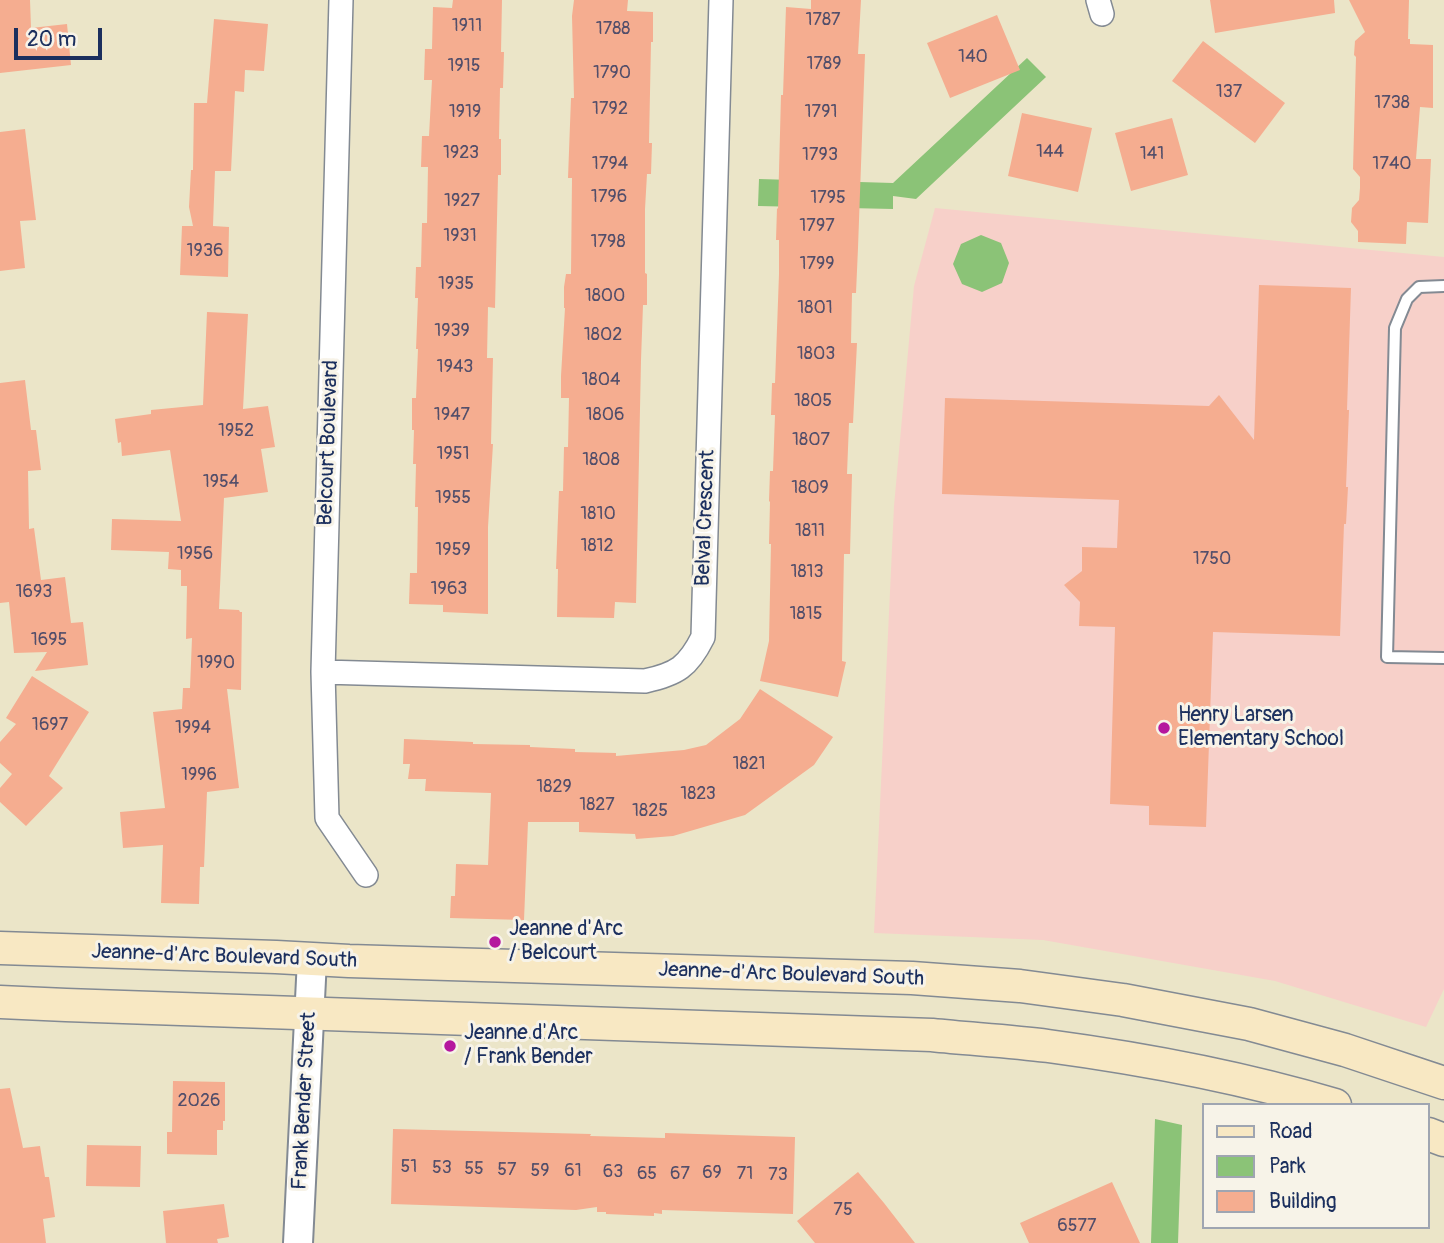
<!DOCTYPE html>
<html>
<head>
<meta charset="utf-8">
<style>
	body { margin:0 }
	#map { position:relative; width:1444px; height:1243px; overflow:hidden; background:#ebe5c8; font-family:Pangolin,sans-serif }
	canvas { display:block }
	.legend { position:absolute; left:1202px; top:1103px; width:228px; height:126px; box-sizing:border-box; background:#f7f3e8; border:2px solid #9fa5b1; margin:0; padding:9px 12px; list-style:none; font-size:21px; color:#1b2f5e }
	.legend li { display:flex; align-items:center; gap:14px; height:35px }
	.legend b { width:35px; border:2px solid #9fa5b1 }
	.scale { position:absolute; left:14px; top:28px; width:88px; height:32px; box-sizing:border-box; border:4px solid #1b2f5e; border-top:0; padding-left:9px; font-size:21px; line-height:24px; white-space:nowrap; color:#1b2f5e; -webkit-text-stroke:5px #f7f3e8; paint-order:stroke }
</style>
</head>
<body>
<div id="map">
<canvas width="1444" height="1243"></canvas>
<ul class="legend">
<li><b style="height:9px;background:#f8e8c3"></b>Road</li>
<li><b style="height:19px;background:#8bc377"></b>Park</li>
<li><b style="height:19px;background:#f5ad90"></b>Building</li>
</ul>
<div class="scale">20 m</div>
</div>
<script>
const ctx = document.querySelector('canvas').getContext('2d');
ctx.lineJoin = 'round';
function fill(path, color) {
  ctx.fillStyle = color;
  ctx.fill(path, 'evenodd');
}
function strokePath(path, color, width, dash) {
  ctx.strokeStyle = color;
  ctx.lineWidth = width;
  ctx.lineCap = dash ? 'butt' : 'round';
  ctx.setLineDash(dash || []);
  ctx.stroke(path);
}
function drawText(font, color, halo, rows, align = 'center') {
  ctx.font = font + ' Pangolin,sans-serif';
  ctx.lineWidth = 6;
  ctx.setLineDash([]);
  ctx.textBaseline = 'middle';
  ctx.strokeStyle = halo;
  ctx.fillStyle = color;
  for (const [text, x, y, turn = 0] of rows) {
    ctx.save();
    ctx.translate(x, y);
    ctx.rotate((+turn || 0) * Math.PI / 180);
    ctx.textAlign = isNaN(turn) ? turn : align;
    if (halo) ctx.strokeText(text, 0, 0);
    ctx.fillText(text, 0, 0);
    ctx.restore();
  }
}
const built = new Path2D(`
	M 935,208 L 1444,257 L 1444,989 L 1426,1027 L 1275,981 L 1043,940 L 874,933 L 894,506 L 914,286 Z`);
const green = new Path2D(`
	M 1027,58 L 1046,77 L 916,199 L 893,196 L 893,209 L 758,206 L 759,179 L 893,183 Z
	M 981,235 L 1001,243 L 1009,263 L 1002,283 L 982,292 L 962,284 L 953,264 L 961,244 Z
	M 1155,1119 L 1182,1125 L 1178,1243 L 1151,1243 Z`);
const building = new Path2D(`
	M 0,0 L 30,0 L 31,28 L 67,24 L 71,65 L 0,73 Z
	M 453,0 L 502,0 L 501,52 L 504,52 L 503,88 L 500,88 L 499,139 L 501,139 L 501,175 L 498,175 L 495,308 L 488,307 L 487,358 L 493,358 L 491,444 L 493,444 L 488,527 L 488,614 L 443,612 L 443,605 L 409,604 L 410,573 L 417,573 L 418,507 L 415,507 L 416,464 L 413,464 L 414,430 L 412,430 L 412,398 L 416,398 L 418,349 L 416,349 L 418,298 L 415,298 L 416,267 L 421,267 L 422,223 L 427,223 L 428,167 L 421,167 L 422,136 L 429,136 L 432,80 L 424,80 L 425,49 L 432,49 L 433,7 L 452,8 Z
	M 574,0 L 628,0 L 627,11 L 653,12 L 653,42 L 651,42 L 649,143 L 652,143 L 651,174 L 647,174 L 645,209 L 645,273 L 647,274 L 647,305 L 643,305 L 641,360 L 636,603 L 615,602 L 614,618 L 557,617 L 558,569 L 556,569 L 559,491 L 563,491 L 564,447 L 568,447 L 569,398 L 561,398 L 561,376 L 565,308 L 564,308 L 564,287 L 566,274 L 571,274 L 572,178 L 568,178 L 571,98 L 574,98 L 572,16 Z
	M 811,0 L 861,0 L 858,54 L 865,54 L 858,248 L 856,293 L 852,293 L 851,343 L 857,343 L 853,423 L 849,423 L 847,474 L 852,474 L 850,554 L 844,554 L 842,661 L 846,662 L 838,697 L 760,681 L 769,641 L 771,544 L 769,544 L 770,502 L 769,501 L 770,471 L 773,471 L 775,415 L 771,415 L 772,383 L 775,383 L 779,274 L 779,240 L 776,240 L 777,208 L 778,209 L 781,95 L 783,95 L 786,7 L 811,9 Z
	M 1210,0 L 1334,0 L 1335,13 L 1215,33 Z
	M 1349,0 L 1409,0 L 1408,39 L 1410,39 L 1410,44 L 1433,45 L 1433,108 L 1420,107 L 1416,159 L 1431,159 L 1428,223 L 1407,222 L 1406,244 L 1358,242 L 1358,231 L 1351,222 L 1352,208 L 1359,200 L 1360,188 L 1360,177 L 1353,169 L 1356,57 L 1354,55 L 1355,41 L 1365,32 Z
	M 997,15 L 1020,70 L 950,98 L 927,43 Z
	M 214,19 L 268,24 L 264,71 L 245,70 L 244,92 L 235,91 L 231,171 L 215,171 L 213,226 L 229,227 L 228,277 L 180,275 L 182,226 L 193,226 L 189,207 L 191,170 L 193,170 L 194,103 L 207,103 Z
	M 1203,41 L 1285,103 L 1255,143 L 1172,81 Z
	M 1022,113 L 1092,128 L 1078,192 L 1008,176 Z
	M 1172,118 L 1188,175 L 1131,191 L 1115,133 Z
	M 25,129 L 36,220 L 20,221 L 25,268 L 0,271 L 0,132 Z
	M 1259,285 L 1351,288 L 1347,410 L 1349,410 L 1346,487 L 1348,487 L 1346,524 L 1344,524 L 1340,636 L 1213,632 L 1206,827 L 1149,825 L 1149,806 L 1110,804 L 1115,627 L 1079,626 L 1080,602 L 1064,585 L 1082,571 L 1082,547 L 1117,548 L 1119,500 L 942,494 L 945,398 L 1209,406 L 1219,395 L 1254,440 Z
	M 207,312 L 248,314 L 243,409 L 268,406 L 275,447 L 261,449 L 268,492 L 224,498 L 219,609 L 239,610 L 240,612 L 242,612 L 241,690 L 227,689 L 239,788 L 207,792 L 204,867 L 200,867 L 199,904 L 161,903 L 163,845 L 123,848 L 120,812 L 165,808 L 153,712 L 182,709 L 183,688 L 190,688 L 192,638 L 186,639 L 187,586 L 181,586 L 181,570 L 168,569 L 169,552 L 111,550 L 112,519 L 181,521 L 170,450 L 122,456 L 121,442 L 118,443 L 115,419 L 151,414 L 151,410 L 203,405 Z
	M 25,380 L 31,430 L 36,430 L 41,470 L 28,471 L 29,529 L 34,528 L 41,580 L 65,577 L 71,623 L 83,622 L 88,665 L 35,671 L 47,652 L 14,653 L 9,602 L 0,603 L 0,383 Z
	M 32,676 L 89,712 L 49,776 L 63,788 L 26,826 L 0,802 L 0,788 L 12,774 L 0,763 L 0,742 L 16,724 L 6,718 Z
	M 760,689 L 833,737 L 814,765 L 745,815 L 673,836 L 636,839 L 635,834 L 579,832 L 579,822 L 528,822 L 524,920 L 450,918 L 451,896 L 455,896 L 456,864 L 488,865 L 491,793 L 425,791 L 426,779 L 408,779 L 410,764 L 403,764 L 404,739 L 473,742 L 473,744 L 530,745 L 530,747 L 575,749 L 575,752 L 616,753 L 616,756 L 684,750 L 706,745 L 740,719 Z
	M 173,1081 L 225,1082 L 225,1121 L 223,1121 L 223,1130 L 217,1130 L 217,1155 L 167,1154 L 167,1132 L 172,1132 Z
	M 10,1088 L 23,1148 L 40,1146 L 45,1177 L 49,1177 L 55,1217 L 43,1219 L 46,1243 L 0,1243 L 0,1089 Z
	M 393,1129 L 591,1134 L 590,1136 L 665,1138 L 665,1133 L 795,1137 L 793,1214 L 662,1210 L 662,1214 L 654,1213 L 654,1216 L 629,1215 L 606,1214 L 606,1212 L 597,1212 L 597,1207 L 576,1210 L 391,1204 Z
	M 87,1145 L 141,1146 L 140,1187 L 86,1186 Z
	M 858,1172 L 884,1203 L 915,1243 L 815,1243 L 797,1221 Z
	M 1112,1182 L 1140,1243 L 1029,1243 L 1020,1223 Z
	M 224,1204 L 229,1237 L 217,1239 L 218,1243 L 166,1243 L 163,1211 Z`);
const service = new Path2D(`
	M 1444,286 L 1419,287 L 1407,299 L 1395,328 L 1387,657 L 1444,658`);
const minor = new Path2D(`
	M 341,0 L 323,672 L 327,818 L 366,875
	M 1098,0 L 1102,14
	M 323,672 L 645,681 C 677,674 688,667 703,637 L 721,0`);
const tertiary = new Path2D(`
	M 298,1243 L 312,959`);
const secondary = new Path2D(`
	M 0,948 L 276,957 L 349,961 L 912,978 L 1020,986 L 1123,1000 L 1249,1024 L 1345,1050 L 1444,1083
	M 0,1002 L 66,1005 L 932,1035 C 970,1039 1010,1041 1048,1046 C 1145,1059 1241,1077 1335,1105
	M 1428,1134 L 1444,1140`);
const markers = [
	[1164,728,7,"#b5179e"],
	[495,942,7,"#b5179e"],
	[450,1046,7,"#b5179e"]
];
const numberNames = [
	["1787",823,20],
	["1911",467,26],
	["1788",613,29],
	["140",973,57],
	["1789",824,64],
	["1915",464,66],
	["1790",612,73],
	["137",1229,92],
	["1738",1392,103],
	["1792",610,109],
	["1919",465,112],
	["1791",821,112],
	["144",1050,152],
	["1923",461,153],
	["141",1152,154],
	["1793",820,155],
	["1794",610,164],
	["1740",1392,164],
	["1796",609,197],
	["1795",828,198],
	["1927",462,201],
	["1797",817,226],
	["1931",460,236],
	["1798",608,242],
	["1936",205,251],
	["1799",817,264],
	["1935",456,284],
	["1800",605,296],
	["1801",815,308],
	["1939",452,331],
	["1802",603,335],
	["1803",816,354],
	["1943",455,367],
	["1804",601,380],
	["1805",813,401],
	["1947",452,415],
	["1806",605,415],
	["1952",236,431],
	["1807",811,440],
	["1951",453,454],
	["1808",601,460],
	["1954",221,482],
	["1809",810,488],
	["1955",453,498],
	["1810",598,514],
	["1811",810,531],
	["1812",597,546],
	["1959",453,550],
	["1956",195,554],
	["1750",1212,559],
	["1813",807,572],
	["1963",449,589],
	["1693",34,592],
	["1815",806,614],
	["1695",49,640],
	["1990",216,663],
	["1697",50,725],
	["1994",193,728],
	["1821",749,764],
	["1996",199,775],
	["1829",554,787],
	["1823",698,794],
	["1827",597,805],
	["1825",650,811],
	["2026",199,1101],
	["51",409,1167],
	["53",442,1168],
	["55",474,1169],
	["57",507,1170],
	["59",540,1171],
	["61",573,1171],
	["63",613,1172],
	["69",712,1173],
	["65",647,1174],
	["67",680,1174],
	["71",745,1174],
	["73",778,1175],
	["75",843,1210],
	["6577",1077,1226]
];
const streetNames = [
	["Belcourt Boulevard",329,443,-88],
	["Belval Crescent",706,518,-88],
	["Jeanne-d'Arc Boulevard South",224,957,2],
	["Jeanne-d'Arc Boulevard South",791,975,2],
	["Frank Bender Street",305,1101,-87]
];
const poiNames = [
	["Henry Larsen",1178,716],
	["Elementary School",1178,740],
	["Jeanne d'Arc",509,930],
	["/ Belcourt",509,954],
	["Jeanne d'Arc",464,1034],
	["/ Frank Bender",464,1058]
];
fill(built, '#f7d0c9');
fill(green, '#8bc377');
fill(building, '#f5ad90');
strokePath(service, '#838a93', 14);
strokePath(minor, '#838a93', 26);
strokePath(tertiary, '#838a93', 32);
strokePath(secondary, '#838a93', 35);
strokePath(service, '#fff', 10);
strokePath(minor, '#fff', 23);
strokePath(tertiary, '#fff', 28);
strokePath(secondary, '#f8e8c3', 32);
for (const [x, y, r, color] of markers) {
  const dot = new Path2D();
  dot.arc(x, y, r, 0, 2 * Math.PI);
  ctx.fillStyle = color;
  ctx.fill(dot);
  strokePath(dot, '#f7f3e8', 2.5);
}
drawText('18px', '#524e6a', null, numberNames);
drawText('21px', '#1b2f5e', '#f7f3e8', streetNames);
drawText('21px', '#1b2f5e', '#f7f3e8', poiNames, 'left');
</script>
</body>
</html>
